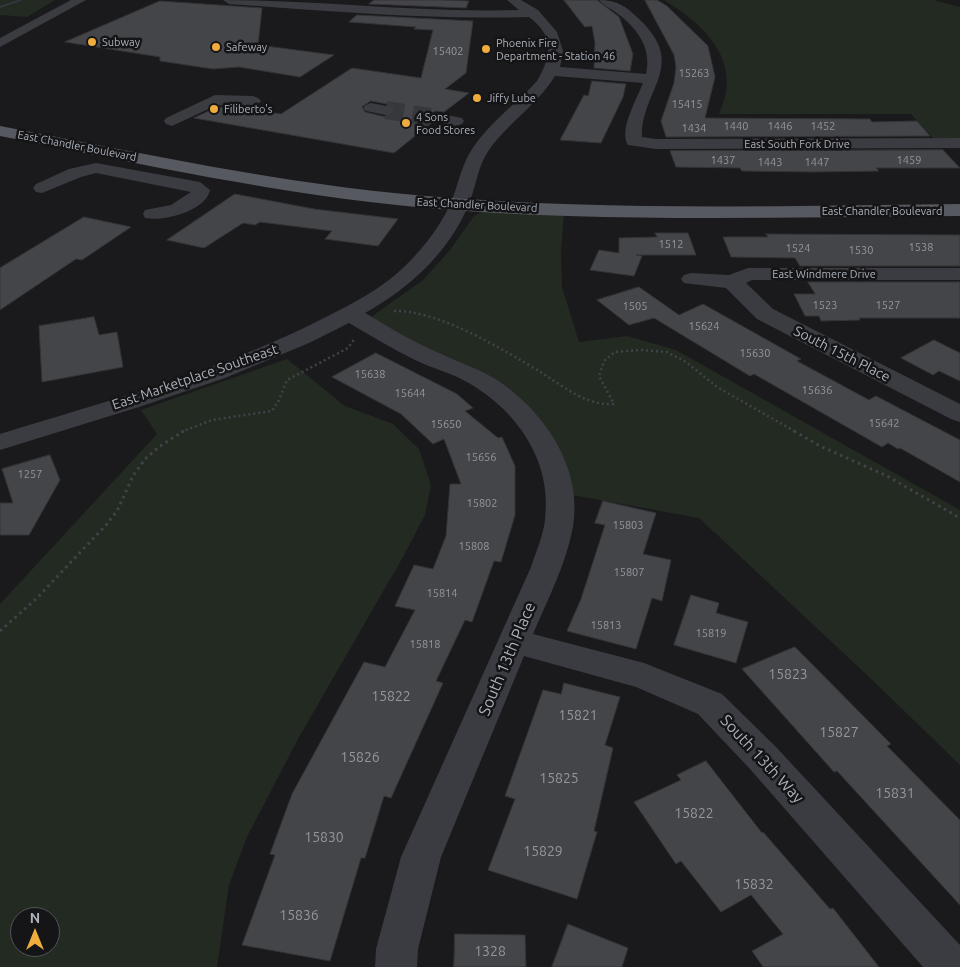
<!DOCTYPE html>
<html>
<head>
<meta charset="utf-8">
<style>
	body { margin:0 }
	#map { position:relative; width:960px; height:967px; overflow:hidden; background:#1a1a1c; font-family:Ubuntu,sans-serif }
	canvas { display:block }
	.north { position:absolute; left:10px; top:907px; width:50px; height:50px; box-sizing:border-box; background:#151517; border:1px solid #515459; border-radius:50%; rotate:0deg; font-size:14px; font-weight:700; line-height:20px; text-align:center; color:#acb2bb }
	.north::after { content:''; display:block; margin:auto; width:18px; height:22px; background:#f0ab3d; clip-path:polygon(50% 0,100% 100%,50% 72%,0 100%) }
</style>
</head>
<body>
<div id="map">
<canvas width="960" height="967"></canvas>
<div class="north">N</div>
</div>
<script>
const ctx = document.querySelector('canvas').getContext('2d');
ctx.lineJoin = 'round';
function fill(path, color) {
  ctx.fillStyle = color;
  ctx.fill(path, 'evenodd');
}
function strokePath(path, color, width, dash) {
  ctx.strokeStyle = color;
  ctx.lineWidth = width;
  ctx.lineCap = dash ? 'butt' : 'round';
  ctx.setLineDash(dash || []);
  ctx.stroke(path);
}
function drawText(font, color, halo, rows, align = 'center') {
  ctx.font = font + ' Ubuntu,sans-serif';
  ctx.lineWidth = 5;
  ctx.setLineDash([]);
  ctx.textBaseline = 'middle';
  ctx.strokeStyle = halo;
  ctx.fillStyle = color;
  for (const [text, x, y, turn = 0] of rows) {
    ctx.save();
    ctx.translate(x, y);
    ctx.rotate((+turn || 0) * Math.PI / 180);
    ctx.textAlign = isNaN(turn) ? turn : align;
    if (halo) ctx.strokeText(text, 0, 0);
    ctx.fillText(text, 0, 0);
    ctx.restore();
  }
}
const green = new Path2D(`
	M 0,0 L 55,0 L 27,17 L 0,15 Z
	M 664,0 L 934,0 L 960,7 L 960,138 L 933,138 L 911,114 L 719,114 C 744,62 705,25 664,0 Z
	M 494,211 L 564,214 L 561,252 L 562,287 L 579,342 L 627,336 L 676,350 L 960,510 L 960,765 L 867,675 L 699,518 L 561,493 L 542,439 L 473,376 L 371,317 L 423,280 L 450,250 L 474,216 L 481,212 Z
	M 287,359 L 345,406 L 393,424 L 419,449 L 431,485 L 425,515 L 403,557 L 298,739 L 247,837 L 229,885 L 217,967 L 0,967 L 0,604 L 157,434 L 141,410 ZM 20,917 L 50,917 L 50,947 L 20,947 Z`);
const stream = new Path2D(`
	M 18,0 L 23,0 L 0,8 L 0,6 Z`);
const building = new Path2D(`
	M 374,0 L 441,0 L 469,1 L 466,8 L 369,4 Z
	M 564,0 L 597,0 L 619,17 L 633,54 L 630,71 L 594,68 L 595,43 L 592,26 L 585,27 Z
	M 645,0 L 657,0 L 667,6 L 708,46 L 715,77 L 705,118 L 870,119 L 872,122 L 917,121 L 930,136 L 666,137 L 661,121 L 674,83 L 676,67 L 674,55 Z
	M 160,1 L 262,8 L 258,45 L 334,55 L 300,77 L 239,67 L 213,69 L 160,61 L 160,57 L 65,42 Z
	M 357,15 L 473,21 L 466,73 L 445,89 L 469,93 L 444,112 L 436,111 L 429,114 L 427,119 L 431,123 L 394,153 L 194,118 L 217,107 L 248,108 L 281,114 L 352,68 L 421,78 L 433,30 L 414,29 L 416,27 L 349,22 ZM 371,101 L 392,105 L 396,111 L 393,115 L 386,117 L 365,112 L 362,107 Z
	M 592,81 L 626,84 L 623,97 L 601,143 L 560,140 L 584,95 L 588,96 Z
	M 943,150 L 960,168 L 876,168 L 879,171 L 813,172 L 742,171 L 740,168 L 676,167 L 670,151 Z
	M 235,194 L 314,209 L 398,219 L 378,246 L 325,239 L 332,231 L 260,222 L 255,225 L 243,223 L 204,248 L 167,240 Z
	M 84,217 L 131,227 L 82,260 L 76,259 L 0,310 L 0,268 Z
	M 655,233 L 688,233 L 696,255 L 636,255 L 642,256 L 634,276 L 590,270 L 599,250 L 619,253 L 619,238 L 657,237 Z
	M 766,234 L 960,235 L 960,266 L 800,266 L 795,258 L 731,257 L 723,237 L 768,237 Z
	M 808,282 L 960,282 L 960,318 L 859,318 L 860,320 L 821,321 L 819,316 L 805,316 L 794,294 L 815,294 Z
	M 639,287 L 679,315 L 703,304 L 801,359 L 797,361 L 869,400 L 876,396 L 960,440 L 960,482 L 900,448 L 898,449 L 888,443 L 882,447 L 754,374 L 750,376 L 654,318 L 629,325 L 597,300 Z
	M 94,317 L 99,335 L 117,332 L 123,367 L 42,382 L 39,326 Z
	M 934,340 L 960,353 L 960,381 L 939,371 L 933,375 L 901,358 Z
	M 376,353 L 457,394 L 473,408 L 465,411 L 498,438 L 502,437 L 515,466 L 515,515 L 501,562 L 494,561 L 472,622 L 465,620 L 436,681 L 443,683 L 391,798 L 384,796 L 365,858 L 361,858 L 330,961 L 242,945 L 275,855 L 270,854 L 292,794 L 364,662 L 385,667 L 415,610 L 395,606 L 414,565 L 433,569 L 446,536 L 450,484 L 461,484 L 444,439 L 433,444 L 401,414 L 332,377 Z
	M 50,455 L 60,480 L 29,535 L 0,535 L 0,503 L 13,503 L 2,469 Z
	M 603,501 L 656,513 L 643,554 L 671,560 L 662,601 L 652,598 L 636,649 L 567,631 L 581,599 L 605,525 L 595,523 Z
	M 691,595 L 719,603 L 716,613 L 748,622 L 736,663 L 674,645 Z
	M 795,647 L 891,744 L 887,746 L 960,820 L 960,905 L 837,771 L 834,772 L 742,669 Z
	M 564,683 L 620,697 L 605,745 L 613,748 L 594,831 L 597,832 L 577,899 L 488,870 L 515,799 L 505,796 L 543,690 L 561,694 Z
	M 706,761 L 762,833 L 763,832 L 830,909 L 833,908 L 879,967 L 763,967 L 752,951 L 783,934 L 751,895 L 721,912 L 681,861 L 676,864 L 634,802 L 681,780 L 677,775 Z
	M 568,924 L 628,948 L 622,967 L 552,967 Z
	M 455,934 L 525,935 L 526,967 L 454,967 Z`);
const minorTunnel = new Path2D(`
	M 386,110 L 437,118`);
const pathFar1 = new Path2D(`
	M 394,311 C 439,310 504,350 542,373 C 564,387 587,406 614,404 L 599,376 L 604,361 L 615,352 L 640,350 L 667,352 L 686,362 L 717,387 L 796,432
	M 181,432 L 212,420 L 272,411 L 279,400 L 287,380 L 348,348 L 355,338`);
const path = new Path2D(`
	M 794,431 L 820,446 L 887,476 L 960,518
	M 0,631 L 37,598 L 107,524 L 117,511 L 133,476 L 145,459 L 160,446 L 184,431`);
const minor = new Path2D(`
	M 71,0 L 86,0 L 0,47 L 0,38 Z
	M 223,0 C 322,0 420,13 519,10 L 507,0 L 521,0 L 538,10 L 557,32 L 563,51 L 560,67 L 646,74 C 652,49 638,29 618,14 C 612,9 604,6 599,0 C 617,0 626,6 639,19 C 689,66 641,89 642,137 L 656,139 L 960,138 L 960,148 L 656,149 L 628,145 C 618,130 638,97 643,83 L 555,76 C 538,104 508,123 489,150 C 478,165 476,186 469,204 C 449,252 410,288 365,313 C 389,327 413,342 439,353 C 460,363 481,369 500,382 C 546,414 583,469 573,527 C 566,564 548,599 533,634 L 644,663 L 722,694 L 776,747 L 960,945 L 960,967 L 923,967 L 750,769 L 698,714 L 636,687 L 524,656 L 441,857 L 418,949 L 417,967 L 375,967 L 376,949 L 401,857 L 531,567 C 536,552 543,536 545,520 C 553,460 515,408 465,381 C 449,372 431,368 415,360 C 393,349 371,336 349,323 L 309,343 L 225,378 L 139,407 L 0,450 L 0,434 C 107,401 216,372 316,322 C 348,306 383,289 408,263 C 425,246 440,226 450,205 C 458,186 461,166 472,149 C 489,123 517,103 537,81 C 552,56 554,35 529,17 C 429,20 329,11 229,4 Z
	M 215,95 L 253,96 L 258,98 L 261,101 L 258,104 L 244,107 L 217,105 L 172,126 L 166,124 L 164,121 L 166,118 Z
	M 371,103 L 392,107 L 394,110 L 392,113 L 386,115 L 366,111 L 363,108 L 366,105 Z
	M 437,113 L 462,118 L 464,121 L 462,124 L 456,126 L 431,121 L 429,118 L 431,115 Z
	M 96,163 L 200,182 L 210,190 C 206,211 163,222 145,218 L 143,214 L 145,210 L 171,205 L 191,192 L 96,173 L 81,177 L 42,193 L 36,192 L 33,188 L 36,184 L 69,169 Z
	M 748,268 L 960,268 L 960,280 L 752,280 L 746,283 L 773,309 L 960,404 L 960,422 L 951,419 L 757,319 L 726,288 L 684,283 L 681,279 L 684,275 L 691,273 L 729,275 Z`);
const major = new Path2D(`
	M 0,126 C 141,153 283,184 426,196 C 604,211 782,206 960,204 L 960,216 C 782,217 603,223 426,208 C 282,195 141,164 0,136 Z`);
const markers = [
	[92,42,5,"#f0ab3d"],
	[216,47,5,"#f0ab3d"],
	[486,49,5,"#f0ab3d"],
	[477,98,5,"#f0ab3d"],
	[214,109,5,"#f0ab3d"],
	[406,123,5,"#f0ab3d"]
];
const farPoinames = [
	["Subway",102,42],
	["Phoenix Fire",496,43],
	["Department - Station 46",496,56],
	["Safeway",226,47],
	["Jiffy Lube",487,98],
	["Filiberto's",224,109],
	["4 Sons",416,117],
	["Food Stores",416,130]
];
const numberNames = [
	["15402",448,51],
	["15263",694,73],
	["15415",687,104],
	["1440",736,126],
	["1446",780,126],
	["1452",823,126],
	["1434",694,128],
	["1437",723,160],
	["1459",909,160],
	["1443",770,162],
	["1447",817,162],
	["1512",671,244],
	["1538",921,247],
	["1524",798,248],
	["1530",861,250],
	["1523",825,305],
	["1527",888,305],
	["1505",635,306],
	["15624",704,326],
	["15630",755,353],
	["15638",370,374],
	["15636",817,390],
	["15644",410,393],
	["15642",884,423],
	["15650",446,424],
	["15656",481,457],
	["1257",30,474],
	["15802",482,503],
	["15803",628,525],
	["15808",474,546],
	["15807",629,572],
	["15814",442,593],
	["15813",606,625],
	["15819",711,633],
	["15818",425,644]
];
const farStreetnames = [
	["East South Fork Drive",797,144],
	["East Chandler Boulevard",77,146,11],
	["East Chandler Boulevard",477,205,3],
	["East Chandler Boulevard",882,211],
	["East Windmere Drive",824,274]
];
const streetNames = [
	["South 15th Place",842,354,27],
	["East Marketplace Southeast",195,377,-19]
];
const nearNumbernames = [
	["15823",788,674],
	["15822",391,696],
	["15821",578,715],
	["15827",839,732],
	["15826",360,757],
	["15825",559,778],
	["15831",895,793],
	["15822",694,813],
	["15830",324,837],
	["15829",543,851],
	["15832",754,884],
	["15836",299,915],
	["1328",490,951]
];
const nearStreetnames = [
	["South 13th Place",507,659,-67],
	["South 13th Way",762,759,47]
];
fill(green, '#222a22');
fill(stream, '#2f3a40');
fill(building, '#444549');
strokePath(building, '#343438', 1);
strokePath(minorTunnel, '#37383c', 18, [18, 9]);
strokePath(pathFar1, '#414348', 2.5, [2, 3]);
strokePath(path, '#414348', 3, [2.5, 4]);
fill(minor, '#3b3c41');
fill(major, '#575960');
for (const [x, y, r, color] of markers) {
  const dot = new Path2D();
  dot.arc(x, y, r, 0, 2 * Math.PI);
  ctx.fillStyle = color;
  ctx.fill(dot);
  strokePath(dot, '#151517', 2);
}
drawText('11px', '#acb2bb', '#151517', farPoinames, 'left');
drawText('11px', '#92979e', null, numberNames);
drawText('11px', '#acb2bb', '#151517', farStreetnames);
drawText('14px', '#acb2bb', '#151517', streetNames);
drawText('14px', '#92979e', null, nearNumbernames);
drawText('16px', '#acb2bb', '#151517', nearStreetnames);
</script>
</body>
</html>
